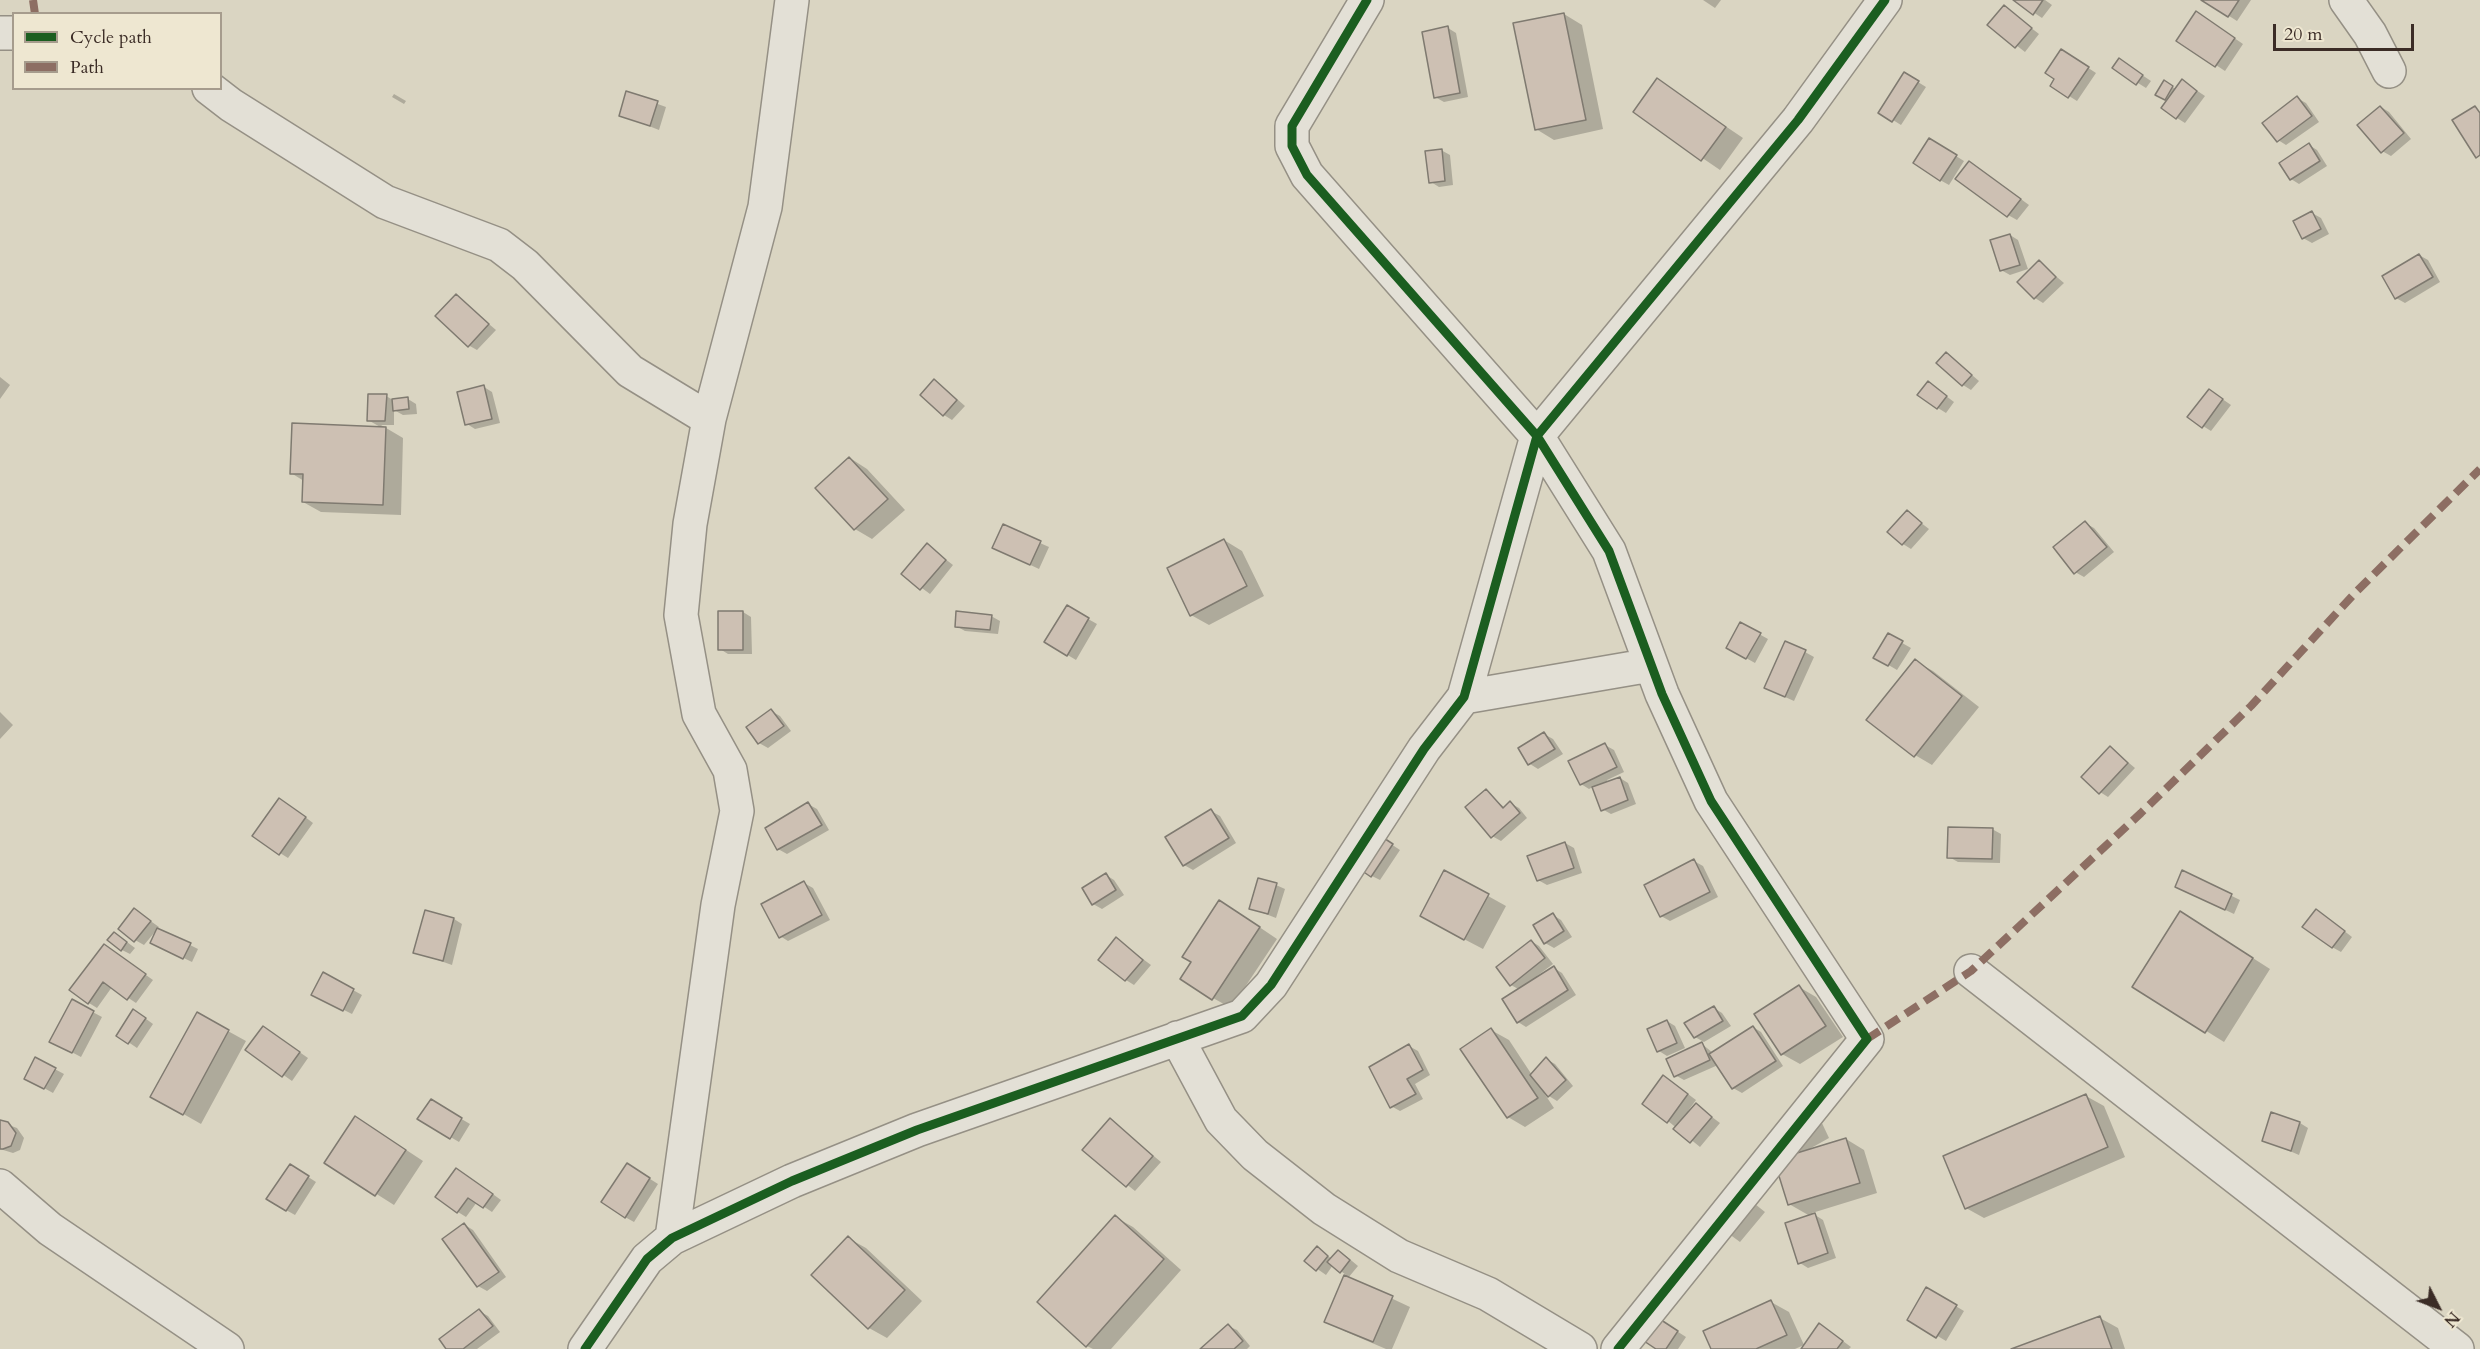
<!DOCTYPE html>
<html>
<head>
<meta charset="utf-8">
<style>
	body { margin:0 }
	#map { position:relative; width:2480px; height:1349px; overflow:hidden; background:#dad5c2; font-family:Cardo,serif }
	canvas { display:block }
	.legend { position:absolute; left:12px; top:12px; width:210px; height:78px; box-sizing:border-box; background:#eee7d1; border:2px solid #a69c8d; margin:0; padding:8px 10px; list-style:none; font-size:18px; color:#3b2c26 }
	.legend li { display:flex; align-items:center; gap:12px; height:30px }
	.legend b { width:30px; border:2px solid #a69c8d }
	.north { position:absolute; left:2408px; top:1277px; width:60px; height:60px; -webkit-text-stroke:4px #eee7d1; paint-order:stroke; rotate:132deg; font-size:16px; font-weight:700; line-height:24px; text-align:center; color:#3b2c26 }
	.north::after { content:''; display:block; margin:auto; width:21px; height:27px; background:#3b2c26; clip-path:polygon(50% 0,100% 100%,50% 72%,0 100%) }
	.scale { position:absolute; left:2273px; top:24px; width:141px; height:27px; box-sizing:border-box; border:3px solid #3b2c26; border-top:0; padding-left:8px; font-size:18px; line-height:21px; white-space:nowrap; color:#3b2c26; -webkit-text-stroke:4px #eee7d1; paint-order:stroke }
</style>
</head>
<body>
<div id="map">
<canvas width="2480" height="1349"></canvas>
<ul class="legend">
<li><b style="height:8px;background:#1b5e20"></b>Cycle path</li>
<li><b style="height:8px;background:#8d6e63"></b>Path</li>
</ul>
<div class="north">N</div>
<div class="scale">20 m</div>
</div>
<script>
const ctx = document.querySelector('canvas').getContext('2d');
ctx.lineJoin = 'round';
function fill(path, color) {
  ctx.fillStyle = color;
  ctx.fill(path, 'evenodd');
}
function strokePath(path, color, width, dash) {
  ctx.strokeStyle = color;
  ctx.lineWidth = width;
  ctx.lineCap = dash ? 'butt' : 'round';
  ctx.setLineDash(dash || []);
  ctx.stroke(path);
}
const shadow = new Path2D(`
	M 1703,0 L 1721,0 L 1715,8 Z
	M 2015,0 L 2045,0 L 2052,5 L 2042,18 Z
	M 2204,0 L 2251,0 L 2237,21 Z
	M 2004,7 L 2039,34 L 2025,52 L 1989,24 Z
	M 1564,14 L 1582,25 L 1603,129 L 1554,140 L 1536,129 Z
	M 2205,18 L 2243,44 L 2225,71 L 2178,40 Z
	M 1448,28 L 1456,33 L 1468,97 L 1444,102 L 1435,97 Z
	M 2070,56 L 2096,73 L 2077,101 L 2069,96 Z
	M 2127,65 L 2151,81 L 2146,88 L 2114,68 Z
	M 1905,74 L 1926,87 L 1901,125 L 1880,112 Z
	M 1657,80 L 1743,138 L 1720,170 L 1635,112 Z
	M 2164,82 L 2176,89 L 2190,86 L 2205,96 L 2185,123 L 2177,118 L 2168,100 L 2157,94 Z
	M 627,93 L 666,107 L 659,130 L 621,115 Z
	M 394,94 L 406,101 L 404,104 L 392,97 Z
	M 2297,98 L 2306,103 L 2319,122 L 2286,145 L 2278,140 Z
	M 2381,107 L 2389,112 L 2411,139 L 2391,156 L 2382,151 Z
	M 1930,140 L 1964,161 L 1949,185 L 1940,180 Z
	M 2309,145 L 2317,150 L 2327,166 L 2299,184 L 2291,179 Z
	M 1441,150 L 1450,155 L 1453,185 L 1439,187 L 1431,182 Z
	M 1977,167 L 2029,205 L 2017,220 L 2008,215 Z
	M 2312,213 L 2321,218 L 2329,234 L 2312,243 L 2303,238 Z
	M 2010,235 L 2018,240 L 2028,269 L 2010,275 L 2001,270 Z
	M 2419,255 L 2428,260 L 2440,282 L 2405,303 L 2396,298 Z
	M 2039,262 L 2064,283 L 2043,303 L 2035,298 Z
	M 456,296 L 496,330 L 477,350 L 468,345 Z
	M 1947,354 L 1979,381 L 1971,390 L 1963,385 Z
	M 0,377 L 10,385 L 0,399 Z
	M 935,380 L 965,406 L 952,420 L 944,415 Z
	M 1929,383 L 1954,402 L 1946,413 L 1938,408 Z
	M 484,387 L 492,392 L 500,423 L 475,429 L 467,424 Z
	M 386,396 L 393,400 L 408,399 L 416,404 L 417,414 L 403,415 L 394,410 L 394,425 L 381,425 L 403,438 L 401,515 L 321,512 L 303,502 L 304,481 L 291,473 L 382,428 L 368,420 Z
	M 2218,396 L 2231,405 L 2211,431 L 2203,426 Z
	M 850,458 L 867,469 L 905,510 L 872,539 L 855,529 Z
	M 1907,512 L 1929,529 L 1911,549 L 1903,544 Z
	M 2085,523 L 2094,528 L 2114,552 L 2084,577 L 2075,572 Z
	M 1224,540 L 1242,551 L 1264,596 L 1209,625 L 1191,615 Z
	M 1040,543 L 1049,547 L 1039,569 L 1003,552 Z
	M 927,545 L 953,565 L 930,594 L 903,574 Z
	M 1067,607 L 1097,624 L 1076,660 L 1046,642 Z
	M 743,612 L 751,617 L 752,654 L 728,654 L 720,649 Z
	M 991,616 L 1000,621 L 998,634 L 965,631 L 956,626 Z
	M 1741,624 L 1768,639 L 1755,663 L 1728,648 Z
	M 1888,635 L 1911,648 L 1897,670 L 1875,657 Z
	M 1805,652 L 1814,657 L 1794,701 L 1774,692 Z
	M 1915,661 L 1933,671 L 1979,707 L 1932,765 L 1915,755 Z
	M 771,711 L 780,716 L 791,731 L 768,748 L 759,743 L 748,727 Z
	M 0,712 L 13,725 L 0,739 Z
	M 1544,734 L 1553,739 L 1563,754 L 1538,769 L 1530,764 Z
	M 1605,745 L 1614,750 L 1624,772 L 1607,780 L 1608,783 L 1620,778 L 1628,783 L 1636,804 L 1611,814 L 1602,809 L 1593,787 L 1589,789 L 1581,784 Z
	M 2111,748 L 2135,768 L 2108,797 L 2100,792 Z
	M 1486,791 L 1505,808 L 1510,803 L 1519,808 L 1527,818 L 1501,841 L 1492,836 Z
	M 288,804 L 313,823 L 288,858 L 280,853 Z
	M 808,804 L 817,809 L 829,830 L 787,854 L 778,849 L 767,829 Z
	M 1211,811 L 1220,816 L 1236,843 L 1193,870 L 1184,865 Z
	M 1992,829 L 2001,834 L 2000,863 L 1958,862 L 1949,857 Z
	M 1385,840 L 1400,850 L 1380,880 L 1372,876 Z
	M 1565,843 L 1574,848 L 1582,873 L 1547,885 L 1538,880 Z
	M 1694,861 L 1703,866 L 1718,897 L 1670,921 L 1661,916 Z
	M 1445,872 L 1506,906 L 1483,949 L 1439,926 Z
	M 2183,872 L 2240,900 L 2234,914 L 2185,891 Z
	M 1106,875 L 1114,880 L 1124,895 L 1102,909 L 1093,904 Z
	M 804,883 L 813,888 L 830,920 L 788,941 L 780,936 Z
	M 1276,885 L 1285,889 L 1276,918 L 1250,908 Z
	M 135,910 L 159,927 L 144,945 L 135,940 Z
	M 1237,912 L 1277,939 L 1231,1008 L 1213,998 Z
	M 1553,915 L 1561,920 L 1572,937 L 1554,948 L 1545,943 L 1535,926 Z
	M 2325,916 L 2352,937 L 2341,952 L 2332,947 Z
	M 454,919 L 462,924 L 452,965 L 415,952 Z
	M 2198,923 L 2270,969 L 2224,1042 L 2134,986 Z
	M 123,939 L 135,948 L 130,954 L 122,950 Z
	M 1116,939 L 1151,965 L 1134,985 L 1126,980 Z
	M 1531,941 L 1539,946 L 1553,964 L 1537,976 L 1538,978 L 1554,968 L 1562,973 L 1576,995 L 1526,1027 L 1518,1022 L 1520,990 L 1511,985 Z
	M 190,945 L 198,949 L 192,962 L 161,947 Z
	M 105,946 L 153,980 L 136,1003 L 112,987 L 97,1008 L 89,1003 Z
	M 324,974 L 362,995 L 352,1014 L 322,999 Z
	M 1799,987 L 1816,997 L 1843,1037 L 1800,1064 L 1782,1054 L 1756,1015 Z
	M 72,1001 L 102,1017 L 81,1057 L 60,1046 Z
	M 1714,1008 L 1722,1013 L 1731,1026 L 1704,1042 L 1695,1037 Z
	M 197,1014 L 246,1041 L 201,1124 L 152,1096 Z
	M 142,1016 L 153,1024 L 137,1048 L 118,1035 Z
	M 1667,1021 L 1675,1026 L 1685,1048 L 1667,1056 L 1659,1051 Z
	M 1753,1027 L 1761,1032 L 1783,1066 L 1742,1093 L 1733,1088 L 1718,1065 L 1684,1080 L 1675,1075 L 1702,1044 L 1713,1053 Z
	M 1491,1030 L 1509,1040 L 1532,1075 L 1546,1059 L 1555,1064 L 1573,1086 L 1557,1101 L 1544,1093 L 1554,1108 L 1525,1127 L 1508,1117 Z
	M 272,1033 L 308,1058 L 292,1081 L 248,1050 Z
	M 1409,1046 L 1418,1051 L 1430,1075 L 1415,1084 L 1423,1099 L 1400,1111 L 1391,1106 Z
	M 36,1059 L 64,1074 L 53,1093 L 26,1078 Z
	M 1672,1082 L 1696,1100 L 1688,1111 L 1690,1112 L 1696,1105 L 1720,1123 L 1700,1147 L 1668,1121 Z
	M 2086,1096 L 2104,1106 L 2125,1157 L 1984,1218 L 1966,1208 Z
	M 431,1101 L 470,1124 L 459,1142 L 420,1119 Z
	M 1110,1120 L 1161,1162 L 1135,1191 L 1084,1150 Z
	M 1821,1121 L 1829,1138 L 1804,1152 L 1846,1139 L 1864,1150 L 1877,1193 L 1812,1213 L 1823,1220 L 1836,1258 L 1808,1268 L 1800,1263 L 1810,1216 L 1789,1204 L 1799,1154 L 1789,1148 Z
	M 0,1122 L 17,1128 L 24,1138 L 20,1150 L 13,1153 L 0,1149 Z
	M 2300,1123 L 2308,1128 L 2299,1155 L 2264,1140 Z
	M 373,1128 L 423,1161 L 394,1205 L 326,1162 Z
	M 636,1170 L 658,1184 L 634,1222 L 625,1217 Z
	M 299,1171 L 316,1182 L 295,1215 L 286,1210 Z
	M 465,1174 L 501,1200 L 492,1212 L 477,1202 L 466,1217 L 458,1212 Z
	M 1750,1200 L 1765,1212 L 1740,1242 L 1717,1225 Z
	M 1115,1217 L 1133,1227 L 1181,1270 L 1111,1349 L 1093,1349 L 1087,1346 Z
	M 465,1225 L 473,1230 L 506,1277 L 487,1291 L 478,1286 L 444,1239 Z
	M 848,1238 L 866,1248 L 922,1301 L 887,1338 L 869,1328 Z
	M 1317,1248 L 1332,1259 L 1338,1252 L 1346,1256 L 1358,1266 L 1348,1278 L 1410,1307 L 1392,1349 L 1386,1349 L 1344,1331 L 1326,1321 L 1346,1275 L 1333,1265 L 1326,1275 L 1306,1261 Z
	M 1927,1289 L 1964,1311 L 1946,1341 L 1909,1319 Z
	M 1771,1302 L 1789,1312 L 1804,1345 L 1795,1349 L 1713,1349 Z
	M 479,1311 L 488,1316 L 500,1332 L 477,1349 L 448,1349 Z
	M 2100,1318 L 2118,1328 L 2125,1349 L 2014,1349 Z
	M 1658,1319 L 1686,1337 L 1678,1349 L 1659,1349 Z
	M 1228,1326 L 1237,1330 L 1250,1346 L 1247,1349 L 1202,1349 Z
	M 1828,1330 L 1851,1347 L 1849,1349 L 1803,1349 Z`);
const building = new Path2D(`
	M 2013,0 L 2043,0 L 2033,15 Z
	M 2201,0 L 2239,0 L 2228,17 Z
	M 2004,5 L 2032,28 L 2015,48 L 1987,25 Z
	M 2196,11 L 2235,38 L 2215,67 L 2176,41 Z
	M 1564,13 L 1586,120 L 1535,130 L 1513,23 Z
	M 1448,26 L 1460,93 L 1434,98 L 1422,32 Z
	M 2061,49 L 2089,67 L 2068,98 L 2050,86 L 2054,79 L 2045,73 Z
	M 2119,58 L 2143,75 L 2136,85 L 2112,68 Z
	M 1904,72 L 1919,81 L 1892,122 L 1878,113 Z
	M 1657,78 L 1726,127 L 1701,161 L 1633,112 Z
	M 2182,79 L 2197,91 L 2176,119 L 2161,108 Z
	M 2164,80 L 2173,86 L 2165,100 L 2155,95 Z
	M 626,91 L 658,101 L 650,126 L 619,116 Z
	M 2297,96 L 2312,116 L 2277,142 L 2262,123 Z
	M 2380,106 L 2404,133 L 2381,153 L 2357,125 Z
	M 2475,106 L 2480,113 L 2480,155 L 2476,158 L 2452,120 Z
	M 1929,138 L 1957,155 L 1940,181 L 1913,163 Z
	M 2309,143 L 2320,161 L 2290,180 L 2279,163 Z
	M 1442,149 L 1445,181 L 1429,183 L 1425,151 Z
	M 1969,161 L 2021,199 L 2007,217 L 1955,179 Z
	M 2312,211 L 2321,229 L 2302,239 L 2293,221 Z
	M 2010,234 L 2020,265 L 2000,271 L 1990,240 Z
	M 2419,254 L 2433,277 L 2395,299 L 2382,276 Z
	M 2039,260 L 2056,277 L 2034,299 L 2017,282 Z
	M 456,294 L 489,324 L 468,347 L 435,316 Z
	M 1946,352 L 1972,375 L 1962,386 L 1936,363 Z
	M 934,379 L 957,400 L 943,416 L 920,395 Z
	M 1928,381 L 1947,396 L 1937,409 L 1917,395 Z
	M 484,385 L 492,419 L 465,425 L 457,392 Z
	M 2209,389 L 2223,399 L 2202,428 L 2187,417 Z
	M 368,394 L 387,394 L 385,421 L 367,421 Z
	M 408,397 L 409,409 L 393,411 L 392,399 Z
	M 292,423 L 386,427 L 383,505 L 302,502 L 303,474 L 290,474 Z
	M 849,457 L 888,499 L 854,530 L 815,488 Z
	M 1907,510 L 1922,523 L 1902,545 L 1887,532 Z
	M 2085,521 L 2107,547 L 2074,574 L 2053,547 Z
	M 1003,524 L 1041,541 L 1030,565 L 992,548 Z
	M 1224,539 L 1247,586 L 1190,616 L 1167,568 Z
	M 927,543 L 946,560 L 920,590 L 901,574 Z
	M 1067,605 L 1089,618 L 1067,656 L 1044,642 Z
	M 718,611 L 743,611 L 743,650 L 718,650 Z
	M 956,611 L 992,615 L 990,630 L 955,627 Z
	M 1740,622 L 1761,633 L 1746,659 L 1726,648 Z
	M 1888,633 L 1903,641 L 1888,666 L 1873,658 Z
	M 1785,641 L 1806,650 L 1785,697 L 1764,688 Z
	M 1915,659 L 1962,696 L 1914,757 L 1866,720 Z
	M 771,709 L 784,726 L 758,744 L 746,727 Z
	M 1544,732 L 1555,749 L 1528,765 L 1518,748 Z
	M 1605,743 L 1617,767 L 1580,785 L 1568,761 Z
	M 2110,746 L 2128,763 L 2099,794 L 2081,777 Z
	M 1620,777 L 1628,800 L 1601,811 L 1592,787 Z
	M 1486,789 L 1503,808 L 1510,801 L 1520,813 L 1491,838 L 1465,807 Z
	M 279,798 L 306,817 L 279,855 L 252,836 Z
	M 808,802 L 822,825 L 777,850 L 765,828 Z
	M 1211,809 L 1229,838 L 1183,866 L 1165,837 Z
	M 1948,827 L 1993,828 L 1992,859 L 1947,858 Z
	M 1376,833 L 1393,844 L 1371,877 L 1355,866 Z
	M 1565,842 L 1574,868 L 1537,881 L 1527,856 Z
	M 1694,859 L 1710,892 L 1660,917 L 1644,885 Z
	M 1444,870 L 1489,894 L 1464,940 L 1420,916 Z
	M 2182,870 L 2232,894 L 2225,910 L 2175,887 Z
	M 1106,873 L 1116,890 L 1092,905 L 1082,888 Z
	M 1258,878 L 1277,883 L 1268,914 L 1249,909 Z
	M 804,881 L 822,915 L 779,938 L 761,904 Z
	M 1219,900 L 1260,927 L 1212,1000 L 1180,979 L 1191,962 L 1182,957 Z
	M 134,908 L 151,921 L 134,942 L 118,929 Z
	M 2316,909 L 2345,931 L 2332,948 L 2302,927 Z
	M 425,910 L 454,918 L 443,961 L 413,953 Z
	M 2180,911 L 2253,958 L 2205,1033 L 2132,987 Z
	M 1553,913 L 1564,931 L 1544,944 L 1533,925 Z
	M 157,928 L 191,943 L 183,959 L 150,943 Z
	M 114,932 L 127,942 L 121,951 L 107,940 Z
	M 1116,937 L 1143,960 L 1125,981 L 1098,960 Z
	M 1531,940 L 1545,958 L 1510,986 L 1496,967 Z
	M 104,944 L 146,974 L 127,1000 L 103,982 L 88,1004 L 69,990 Z
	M 1554,966 L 1568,990 L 1517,1023 L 1502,999 Z
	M 323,972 L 354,989 L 343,1011 L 311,995 Z
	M 1799,985 L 1826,1026 L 1781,1055 L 1754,1014 Z
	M 72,999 L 94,1011 L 72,1053 L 49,1042 Z
	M 1714,1006 L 1723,1021 L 1694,1038 L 1684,1023 Z
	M 133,1009 L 146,1018 L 128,1044 L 116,1036 Z
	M 197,1012 L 229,1030 L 183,1115 L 150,1097 Z
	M 1667,1020 L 1677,1043 L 1657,1052 L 1647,1029 Z
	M 263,1026 L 300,1052 L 282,1077 L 245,1050 Z
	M 1753,1026 L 1776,1061 L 1732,1089 L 1709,1054 Z
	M 1491,1028 L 1538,1098 L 1507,1118 L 1460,1049 Z
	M 1702,1042 L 1710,1060 L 1674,1077 L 1666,1059 Z
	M 1409,1044 L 1423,1070 L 1407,1079 L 1416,1094 L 1390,1108 L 1369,1067 Z
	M 35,1057 L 56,1068 L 44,1089 L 24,1079 Z
	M 1546,1057 L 1566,1080 L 1548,1097 L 1530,1075 Z
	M 1663,1075 L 1688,1094 L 1667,1123 L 1642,1104 Z
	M 2086,1094 L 2108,1147 L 1965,1209 L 1943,1156 Z
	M 431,1099 L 462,1118 L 450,1139 L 417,1119 Z
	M 1696,1103 L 1712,1117 L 1690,1143 L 1673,1129 Z
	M 2271,1112 L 2300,1122 L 2291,1151 L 2262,1141 Z
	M 355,1116 L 406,1150 L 375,1196 L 324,1163 Z
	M 1110,1118 L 1153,1156 L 1126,1187 L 1082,1150 Z
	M 0,1120 L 8,1122 L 16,1133 L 11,1146 L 3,1149 L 0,1149 Z
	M 1846,1138 L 1860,1183 L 1788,1205 L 1774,1160 Z
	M 627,1163 L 650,1178 L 625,1218 L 601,1202 Z
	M 290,1164 L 309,1176 L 286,1211 L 266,1199 Z
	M 456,1168 L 493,1194 L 483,1208 L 468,1198 L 457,1213 L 435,1197 Z
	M 1815,1213 L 1828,1253 L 1798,1264 L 1785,1223 Z
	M 1115,1215 L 1164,1259 L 1086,1347 L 1037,1302 Z
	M 464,1223 L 499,1272 L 477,1287 L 442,1239 Z
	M 848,1236 L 905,1290 L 868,1329 L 811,1275 Z
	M 1317,1246 L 1328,1256 L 1316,1271 L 1304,1261 Z
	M 1338,1250 L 1350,1260 L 1340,1273 L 1327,1262 Z
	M 1344,1275 L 1393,1296 L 1373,1342 L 1324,1322 Z
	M 1926,1287 L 1957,1305 L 1936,1338 L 1907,1320 Z
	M 1771,1300 L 1787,1335 L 1756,1349 L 1711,1349 L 1703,1331 Z
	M 479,1309 L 493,1326 L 463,1349 L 446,1349 L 439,1339 Z
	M 1649,1312 L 1678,1331 L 1666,1349 L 1656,1349 L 1635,1335 Z
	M 2100,1316 L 2112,1349 L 2011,1349 Z
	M 1819,1323 L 1843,1341 L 1837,1349 L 1801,1349 Z
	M 1228,1324 L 1243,1341 L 1234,1349 L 1200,1349 Z`);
const minor = new Path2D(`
	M 2346,0 L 2370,34 L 2389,71
	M 0,33 L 14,33
	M 209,88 L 231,105 L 385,202 L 499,245 L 525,265 L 630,371 L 709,419
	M 1464,697 L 1651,665
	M 1971,971 L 2457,1349
	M 1177,1038 L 1221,1120 L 1255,1155 L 1324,1209 L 1399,1256 L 1488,1294 L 1580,1349
	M 0,1186 L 50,1229 L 227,1349
	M 672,1238 L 718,905 L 737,811 L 730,770 L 699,714 L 681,615 L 690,524 L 709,419 L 765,207 L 792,0
	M 585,1349 L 647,1259 L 672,1238 L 792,1181 L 917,1130 L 1242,1016 L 1271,985 L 1424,749 L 1464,697 L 1537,436 L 1307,175 L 1292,146 L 1292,126 L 1367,0
	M 1618,1349 L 1867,1039 L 1711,801 L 1662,694 L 1609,551 L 1537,436 L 1798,120 L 1885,0`);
const quiet = new Path2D(`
	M 33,0 L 35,14
	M 1867,1039 L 1971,971 L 2141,813 L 2251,706 L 2355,593 L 2480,469`);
const cycleway = new Path2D(`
	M 585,1349 L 647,1259 L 672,1238 L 792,1181 L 917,1130 L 1242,1016 L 1271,985 L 1424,749 L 1464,697 L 1537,436 L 1307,175 L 1292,146 L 1292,126 L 1367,0
	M 1618,1349 L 1867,1039 L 1711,801 L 1662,694 L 1609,551 L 1537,436 L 1798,120 L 1885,0`);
fill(shadow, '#0003');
fill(building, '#cdc0b3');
strokePath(building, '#7f7a70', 1.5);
strokePath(minor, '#959085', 36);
strokePath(minor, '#e3e0d6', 33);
strokePath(quiet, '#8d6e63', 8, [15, 8]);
strokePath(cycleway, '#1b5e20', 9);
</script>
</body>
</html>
